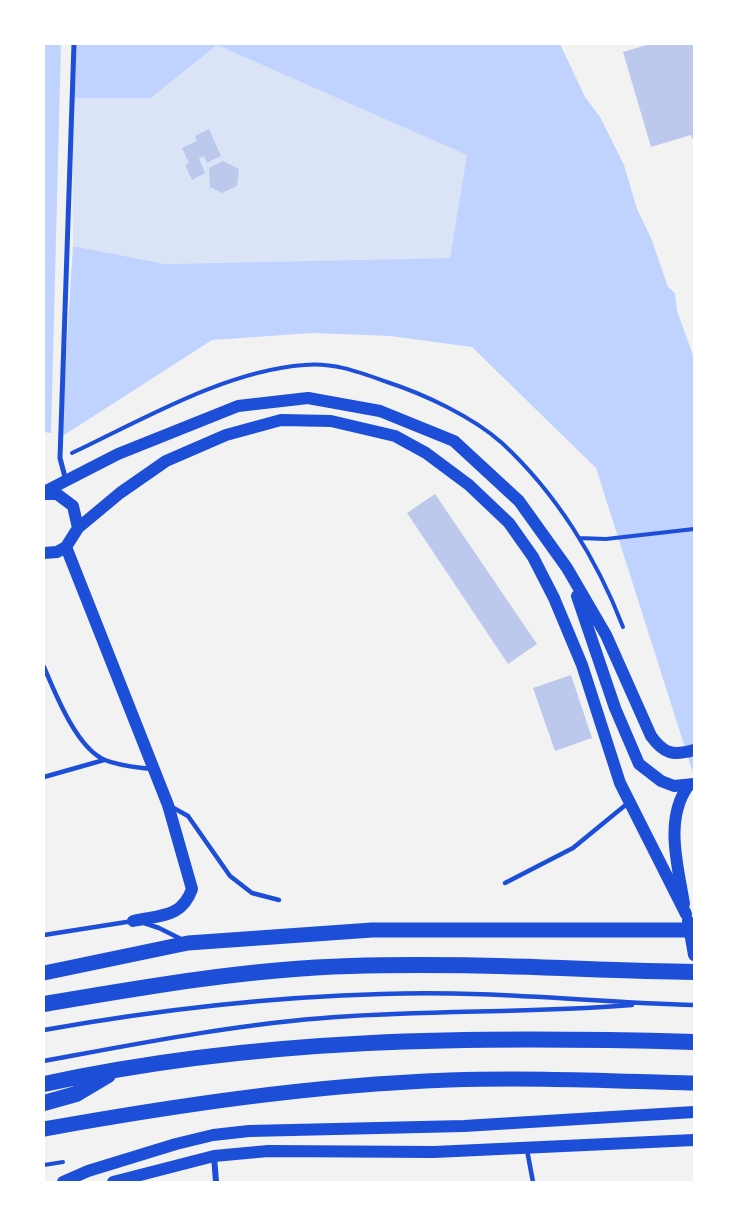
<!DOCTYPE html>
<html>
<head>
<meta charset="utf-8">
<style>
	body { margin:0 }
	#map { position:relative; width:738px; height:1226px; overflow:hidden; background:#f2f2f2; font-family:"Asap Condensed",sans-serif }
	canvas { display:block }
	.frame { position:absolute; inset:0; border:45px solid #fff; pointer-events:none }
</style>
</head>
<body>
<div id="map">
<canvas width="738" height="1226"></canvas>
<div class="frame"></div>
</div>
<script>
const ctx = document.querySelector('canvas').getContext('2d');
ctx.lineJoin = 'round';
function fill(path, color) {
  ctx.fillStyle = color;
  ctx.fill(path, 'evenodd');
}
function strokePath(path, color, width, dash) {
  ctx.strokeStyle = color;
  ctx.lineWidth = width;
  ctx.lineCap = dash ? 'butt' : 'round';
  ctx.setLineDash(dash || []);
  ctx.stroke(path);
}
const green = new Path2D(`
	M 217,45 L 468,154 L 450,258 L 165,264 L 73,246 L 72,98 L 151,98 Z`);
const water = new Path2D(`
	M 44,44 L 61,44 L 51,433 L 44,432 Z
	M 74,44 L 560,44 L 585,97 L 600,117 L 624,165 L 637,209 L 651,238 L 668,287 L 675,293 L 677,311 L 694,358 L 694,776 L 596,468 L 472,347 L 391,336 L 312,333 L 212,340 L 61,437 L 73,246 L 165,264 L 450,258 L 467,155 L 217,45 L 151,98 L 72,98 Z`);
const building = new Path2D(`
	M 650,44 L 694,44 L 694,143 L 691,135 L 651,147 L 623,52 Z
	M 209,129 L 221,156 L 207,163 L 204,156 L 199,158 L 205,173 L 192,180 L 185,165 L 189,163 L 182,148 L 197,141 L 195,136 Z
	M 223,161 L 239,169 L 237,186 L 222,193 L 210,187 L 209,168 Z
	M 435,494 L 537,644 L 508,664 L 407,513 Z
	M 571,675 L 592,738 L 555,751 L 533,688 Z`);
const path = new Path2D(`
	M 72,453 C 142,420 225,371 304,365 C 333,362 359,372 387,382 C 424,394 473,417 502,443 C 556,493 597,559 623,627
	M 579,538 L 606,539 L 694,529
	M 44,1165 L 63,1162`);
const service = new Path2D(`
	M 44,667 C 55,693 77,749 105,760 C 119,766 136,767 151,769
	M 44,777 L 104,760
	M 170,806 L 188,816 L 230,876 L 252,893 L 279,900
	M 505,883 L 573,848 L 628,803
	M 144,923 L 159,928 L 183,940
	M 44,935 L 133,921
	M 44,1030 C 156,1010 268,997 382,994 C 486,990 590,1002 694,1005
	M 44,1061 C 141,1043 237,1024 336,1017 C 434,1010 533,1013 632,1005
	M 527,1150 L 533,1182`);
const pedestrian = new Path2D(`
	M 66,481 L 60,458 L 74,44`);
const minor = new Path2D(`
	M 214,1156 L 216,1182`);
const secondary = new Path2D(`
	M 44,492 L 118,454 L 238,406 L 308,398 L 380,411 L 454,441 L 519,501 L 567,568 L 606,635 L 651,736 C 664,754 673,756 694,750
	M 44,494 L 57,494 L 73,506 L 78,528
	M 66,547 L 168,805 L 192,889 C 182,918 160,915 133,921
	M 44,553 L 57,552 L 66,547 L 78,528 L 120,493 L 166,461 L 226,435 L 281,420 L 331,421 L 395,436 L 426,453 L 469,485 L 509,523 L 533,557 L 554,598 L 582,665 L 620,783 L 686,914
	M 577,596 L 615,708 L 639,764 L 661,781 L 674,786 L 694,784
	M 684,904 C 678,866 664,820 688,786
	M 688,921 L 694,955
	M 63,1182 L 88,1171 L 176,1144 L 213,1135 L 249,1131 L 464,1126 L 694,1112
	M 113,1182 L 214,1156 L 268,1151 L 434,1152 L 694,1140`);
const primary = new Path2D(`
	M 44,973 L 188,943 L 372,930 L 694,930
	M 44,1129 C 178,1105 313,1085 449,1080 C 531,1077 613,1081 694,1083`);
const trunk = new Path2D(`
	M 44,1004 C 144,987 247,969 350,966 C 465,962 580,970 694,972
	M 44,1084 C 259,1037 475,1036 694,1042
	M 44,1103 L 76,1094 L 108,1075`);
fill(green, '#dbe4f7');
fill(water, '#bfd3fe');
fill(building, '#bdc9ec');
strokePath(path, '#1d4ed8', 4);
strokePath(service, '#1d4ed8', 4.5);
strokePath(pedestrian, '#1d4ed8', 5);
strokePath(minor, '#1d4ed8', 6);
strokePath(secondary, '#1d4ed8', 12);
strokePath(primary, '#1d4ed8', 15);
strokePath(trunk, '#1d4ed8', 16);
</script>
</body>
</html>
